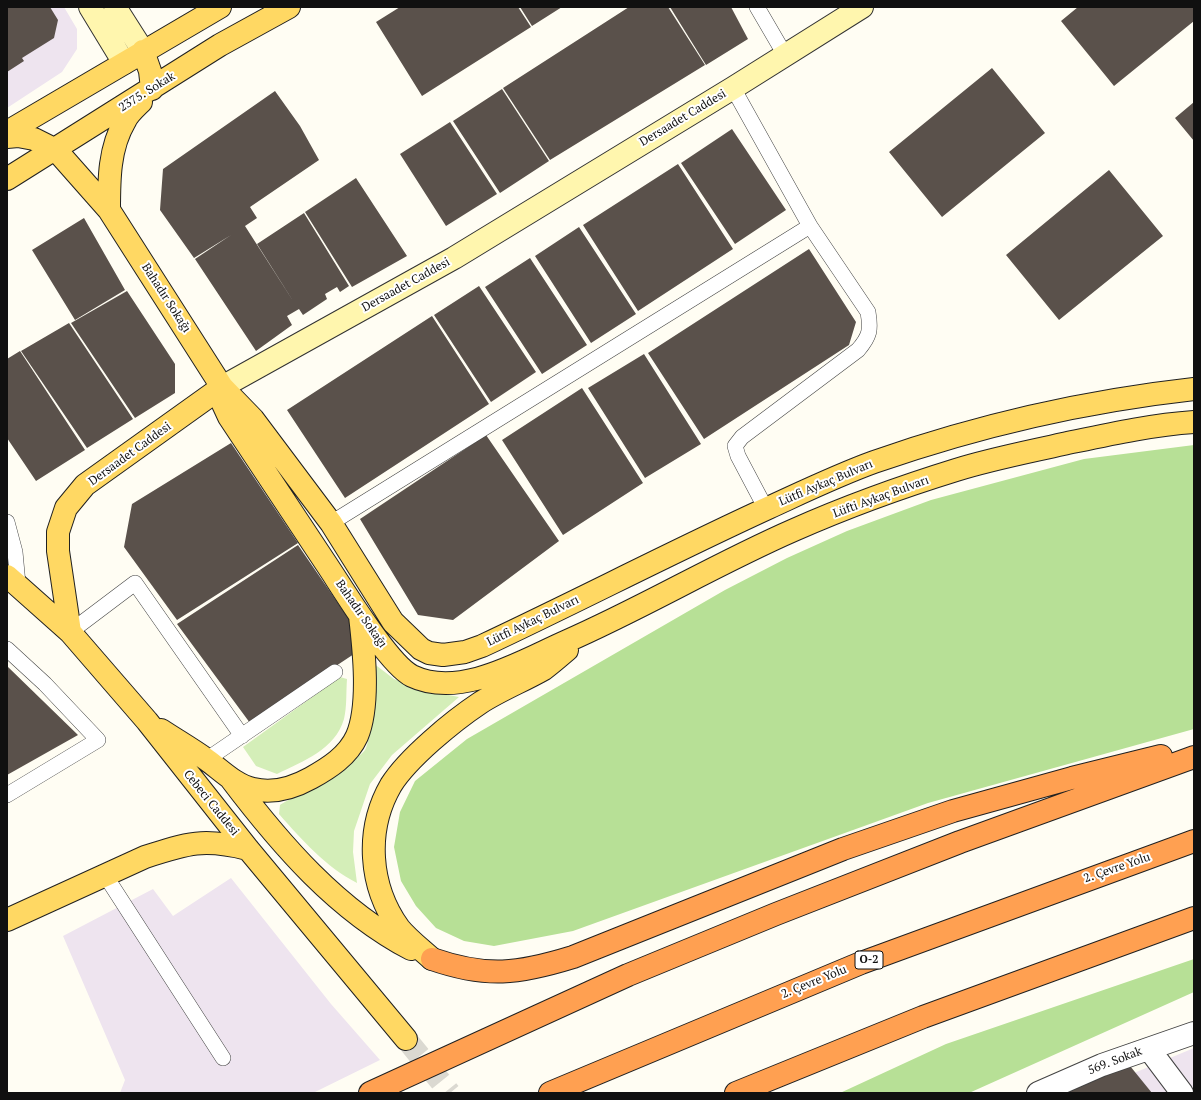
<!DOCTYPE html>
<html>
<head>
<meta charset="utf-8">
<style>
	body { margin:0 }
	#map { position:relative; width:1201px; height:1100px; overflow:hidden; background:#fffdf3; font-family:"PT Serif",serif }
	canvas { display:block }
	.frame { position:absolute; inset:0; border:8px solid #101010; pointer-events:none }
</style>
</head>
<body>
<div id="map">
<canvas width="1201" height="1100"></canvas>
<div class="frame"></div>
</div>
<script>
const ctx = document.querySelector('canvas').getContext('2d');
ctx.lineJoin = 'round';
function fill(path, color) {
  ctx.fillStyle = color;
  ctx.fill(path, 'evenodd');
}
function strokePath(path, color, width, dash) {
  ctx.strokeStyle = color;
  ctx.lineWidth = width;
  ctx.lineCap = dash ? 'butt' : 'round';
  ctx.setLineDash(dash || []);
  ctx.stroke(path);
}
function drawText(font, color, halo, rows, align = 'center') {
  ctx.font = font + ' "PT Serif",serif';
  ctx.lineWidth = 4;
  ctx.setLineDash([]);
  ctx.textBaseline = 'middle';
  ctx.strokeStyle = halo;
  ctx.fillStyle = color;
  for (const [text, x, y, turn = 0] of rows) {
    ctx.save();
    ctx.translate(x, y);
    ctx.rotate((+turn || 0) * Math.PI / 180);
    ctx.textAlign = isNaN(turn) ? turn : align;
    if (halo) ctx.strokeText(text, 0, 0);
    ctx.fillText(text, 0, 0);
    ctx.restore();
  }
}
const industrial = new Path2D(`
	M 7,7 L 64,7 L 77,29 L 77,49 L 62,72 L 7,108 Z
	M 231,878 L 331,1004 L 380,1060 L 313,1093 L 120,1093 L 125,1080 L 63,936 L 153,889 L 173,916 Z
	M 1194,1048 L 1194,1093 L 1086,1093 Z`);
const green = new Path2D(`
	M 373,663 L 394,679 L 418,689 L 459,697 L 392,755 L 370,784 L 354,831 L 353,852 L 357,883 C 326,867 302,840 279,814 L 280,805 C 295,796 361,761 366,748 C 374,727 372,686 373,663 Z
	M 340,677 L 347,679 C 346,692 347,707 344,719 C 335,750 303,761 277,774 L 256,766 L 243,747 Z`);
const forest = new Path2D(`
	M 1194,445 L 1194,729 L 928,803 L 573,931 L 494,946 L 464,941 L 436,928 L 416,906 L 401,881 L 394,847 L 400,812 L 415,781 L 467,739 L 725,590 L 787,558 L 847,531 L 931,500 L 1084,459 Z
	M 1194,959 L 1194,992 L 969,1093 L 840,1093 L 946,1044 Z`);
const building = new Path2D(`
	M 7,7 L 50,7 L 58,20 L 54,38 L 22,58 L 24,61 L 7,72 Z
	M 400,7 L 518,7 L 531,27 L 422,96 L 376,22 Z
	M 520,7 L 562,7 L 532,26 Z
	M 629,7 L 668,7 L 705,65 L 550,160 L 503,88 Z
	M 670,7 L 731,7 L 748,39 L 706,65 Z
	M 1078,7 L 1194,7 L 1194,21 L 1114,86 L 1061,21 Z
	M 992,68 L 1045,133 L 942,217 L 889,152 Z
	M 502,89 L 549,161 L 500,193 L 453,121 Z
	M 275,91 L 300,126 L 319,160 L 250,207 L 257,218 L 245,226 L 295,304 L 257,244 L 304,213 L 349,286 L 340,292 L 337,287 L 325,294 L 327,299 L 303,315 L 299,309 L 287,316 L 292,325 L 256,351 L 195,259 L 231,235 L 194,258 L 160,210 L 163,169 Z
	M 1194,102 L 1194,141 L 1175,118 Z
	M 450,122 L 497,194 L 446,226 L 400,154 Z
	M 732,129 L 786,210 L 735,244 L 681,163 Z
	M 678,164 L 733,249 L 638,311 L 583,225 Z
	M 1109,170 L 1163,236 L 1059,320 L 1006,255 Z
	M 356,178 L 407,256 L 352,287 L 305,212 Z
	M 84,218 L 125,290 L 75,320 L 32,250 Z
	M 579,227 L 636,314 L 591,343 L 535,256 Z
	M 809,249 L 856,322 L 849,345 L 704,439 L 648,353 Z
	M 530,258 L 587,345 L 542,374 L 485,287 Z
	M 479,286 L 536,372 L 491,402 L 434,315 Z
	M 127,291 L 175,364 L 175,393 L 135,418 L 71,323 Z
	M 432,316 L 489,404 L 345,498 L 287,410 Z
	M 69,323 L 133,419 L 87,448 L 21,351 Z
	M 20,351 L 85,450 L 36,481 L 7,438 L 7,359 Z
	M 644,354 L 701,444 L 645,478 L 588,388 Z
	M 582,388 L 643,483 L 563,535 L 502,440 Z
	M 486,435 L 559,541 L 453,620 L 418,615 L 360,519 Z
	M 231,443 L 298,543 L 177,620 L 124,547 L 132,504 Z
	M 298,545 L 355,628 L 357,652 L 250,723 L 177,624 Z
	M 7,666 L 78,735 L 7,775 Z
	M 1126,1061 L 1152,1093 L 1056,1093 Z`);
const primaryTunnel = new Path2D(`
	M 406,1039 L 450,1093`);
const lane = new Path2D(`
	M 757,7 L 785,55
	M 733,88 L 810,226 L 868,312 C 871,330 870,336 858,350 L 742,437 L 735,446 L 738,456 L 766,509
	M 7,522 L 15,552 L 18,584
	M 331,523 L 810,226
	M 70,632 L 135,583 L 242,736
	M 7,649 L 45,684 L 98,740 L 7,795
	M 206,760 L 335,672
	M 105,875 L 223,1058`);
const street = new Path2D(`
	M 1149,1049 L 1182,1093
	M 1038,1093 L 1102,1065 L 1194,1033`);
const secondary = new Path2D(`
	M 90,7 L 124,63
	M 115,7 L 143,51
	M 222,387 L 454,258 L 733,88 L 862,7`);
const primary = new Path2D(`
	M 143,51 L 150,71 L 152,89
	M 7,132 L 220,7
	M 7,137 L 18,136 L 34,139 L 56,150 L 109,210 L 222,387 L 253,419 L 331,523 L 393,622 L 421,649 L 429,653 L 443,655 L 465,652 L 482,646 C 578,601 672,552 768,508 C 803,492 838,475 874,462 C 977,426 1086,401 1194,389
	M 7,179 L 220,45 L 289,7
	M 109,210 C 109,180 109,148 125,121 C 128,114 135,108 141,102
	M 222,388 L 223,404 L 229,417 C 261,465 293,514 325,562 C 342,587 388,664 412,676 C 460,699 522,661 565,642 C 643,608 716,564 794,530 C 846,507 901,487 956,470 C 991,459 1028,452 1063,444 C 1106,435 1150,425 1194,422
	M 7,576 L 70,632 L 147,721 L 248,849 L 406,1039
	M 70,632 L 58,551 L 58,532 L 66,508 L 85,485 L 222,387
	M 161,730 C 176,740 192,749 207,760 C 221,770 235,785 253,789 C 273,794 293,788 311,778 C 329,768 348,756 357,736 C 370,705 364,650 360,616
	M 231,779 C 281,845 337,910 411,949
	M 7,920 L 145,857 C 188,843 204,838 248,849
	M 432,959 C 421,949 408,939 399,928 C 369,886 365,830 391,785 C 408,758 453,721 480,703 C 500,690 523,681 544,669 C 552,663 560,656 567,650`);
const highway = new Path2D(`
	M 432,959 C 487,978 518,974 573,957 L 843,849 L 953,811 L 1072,778 L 1161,756
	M 370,1093 L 628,975 L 776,914 L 960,842 L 1194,757
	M 550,1093 L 861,963 L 1194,841
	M 736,1093 L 923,1017 L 1194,918`);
const shields = [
	[869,960,28]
];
const shieldNames = [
	["O-2",869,960]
];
const streetNames = [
	["2375. Sokak",147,92,-32],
	["Dersaadet Caddesi",683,118,-31],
	["Dersaadet Caddesi",406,285,-29],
	["Bahadır Sokağı",166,298,57],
	["Dersaadet Caddesi",130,454,-36],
	["Lütfi Aykaç Bulvarı",826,483,-23],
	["Lüfti Aykaç Bulvarı",881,497,-20],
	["Bahadır Sokağı",361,614,55],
	["Lütfi Aykaç Bulvarı",533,621,-26],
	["Cebeci Caddesi",211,803,51],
	["2. Çevre Yolu",1117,868,-19],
	["2. Çevre Yolu",814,982,-22],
	["569. Sokak",1115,1061,-21]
];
fill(industrial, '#eee4ef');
fill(green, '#d4eeb8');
fill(forest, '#b7e096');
fill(building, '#5a514b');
strokePath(primaryTunnel, '#dbd9d1', 22, [22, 11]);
strokePath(lane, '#434343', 16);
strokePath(street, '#434343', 24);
strokePath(secondary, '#323232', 24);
strokePath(primary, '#212121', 24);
strokePath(highway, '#212121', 24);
strokePath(lane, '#fff', 15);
strokePath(street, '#fff', 22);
strokePath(secondary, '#fff6ae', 22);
strokePath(primary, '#ffd863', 22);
strokePath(highway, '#ffa051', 22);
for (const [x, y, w] of shields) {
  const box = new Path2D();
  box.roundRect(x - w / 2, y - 9, w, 18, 3);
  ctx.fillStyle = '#fff';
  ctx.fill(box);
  strokePath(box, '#101010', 1);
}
drawText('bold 11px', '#101010', null, shieldNames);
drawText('12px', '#101010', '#fff', streetNames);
</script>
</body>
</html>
